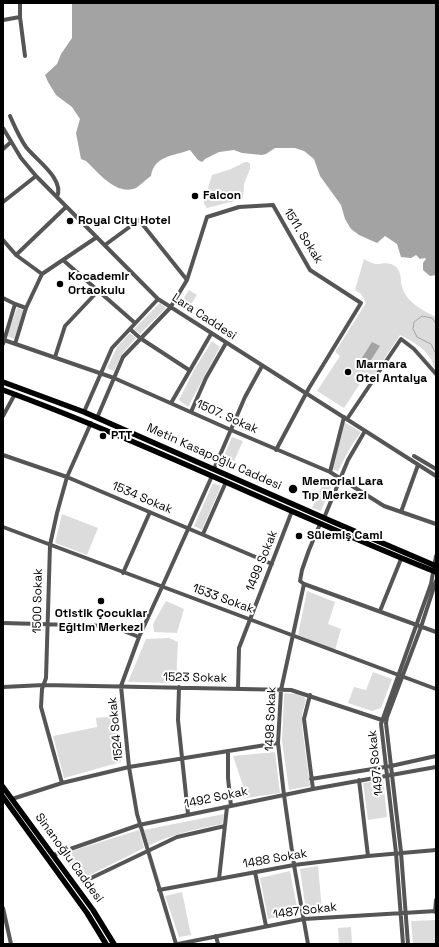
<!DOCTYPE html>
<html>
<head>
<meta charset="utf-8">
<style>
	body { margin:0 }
	#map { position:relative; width:439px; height:947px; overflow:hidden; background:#fff; font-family:"Space Grotesk",sans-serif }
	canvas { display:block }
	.frame { position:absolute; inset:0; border:4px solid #000; pointer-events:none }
</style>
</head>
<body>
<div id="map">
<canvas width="439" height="947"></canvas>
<div class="frame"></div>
</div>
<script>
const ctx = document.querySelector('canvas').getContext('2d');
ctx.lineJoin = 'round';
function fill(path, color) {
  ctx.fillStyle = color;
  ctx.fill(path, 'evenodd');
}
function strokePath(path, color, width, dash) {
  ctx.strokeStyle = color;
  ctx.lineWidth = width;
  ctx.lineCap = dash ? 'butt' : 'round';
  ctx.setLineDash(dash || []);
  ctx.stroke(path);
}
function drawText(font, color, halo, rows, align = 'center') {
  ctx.font = font + ' "Space Grotesk",sans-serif';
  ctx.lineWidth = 4;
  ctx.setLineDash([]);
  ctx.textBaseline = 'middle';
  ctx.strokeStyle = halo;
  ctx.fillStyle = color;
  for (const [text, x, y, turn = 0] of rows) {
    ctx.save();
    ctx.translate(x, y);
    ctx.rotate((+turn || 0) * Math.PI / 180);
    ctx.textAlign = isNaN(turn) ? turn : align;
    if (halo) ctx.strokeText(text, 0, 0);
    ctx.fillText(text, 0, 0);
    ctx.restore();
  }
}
const green = new Path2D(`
	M 245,162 L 248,162 L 250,164 L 250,169 L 244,184 L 243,199 L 207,208 L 204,204 L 204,201 L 212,175 L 231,169 Z
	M 364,259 C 367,261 372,263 375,264 C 382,264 390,261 396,267 C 402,272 400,280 402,287 C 406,302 424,311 436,317 L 436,370 C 433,367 433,363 431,359 C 423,347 412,341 400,335 L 373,376 L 367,373 L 344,408 L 317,391 L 340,356 L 335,352 L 366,303 L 361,294 L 355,290 Z
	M 189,290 L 197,295 L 188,309 L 180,304 Z
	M 160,303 L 166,308 L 140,334 L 134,329 Z
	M 17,308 L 24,310 L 14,339 L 7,336 Z
	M 130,333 L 136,338 L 122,354 L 114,371 L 107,368 L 117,347 Z
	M 212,341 L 220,347 L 188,407 L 179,400 L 194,370 Z
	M 344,422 L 361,432 L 350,448 L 338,471 L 332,469 Z
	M 232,437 L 243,441 L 230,470 L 220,465 Z
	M 326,477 L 334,480 L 321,511 L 312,508 Z
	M 213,483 L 221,486 L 202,530 L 194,526 Z
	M 62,514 L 98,528 L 87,555 L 55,543 Z
	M 307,591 L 335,602 L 328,624 L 341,629 L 335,650 L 298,635 Z
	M 166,601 L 184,609 L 177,633 L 154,632 L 153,624 Z
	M 169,638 L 178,642 L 176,683 L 128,682 L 146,639 Z
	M 373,672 L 392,679 L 381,708 L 372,711 L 348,703 L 354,687 L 366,690 Z
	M 285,693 L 296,694 L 304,697 L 306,700 L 302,714 L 302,727 L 310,786 L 289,790 L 282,741 L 284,695 Z
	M 116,716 L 121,762 L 64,778 L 53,736 L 97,727 L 96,718 Z
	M 275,752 L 280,793 L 247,798 L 233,756 Z
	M 383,780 L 387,817 L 368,820 L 363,783 Z
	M 224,814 L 222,824 C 196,829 172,834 148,846 L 144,830 Z
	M 139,830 L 144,848 L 80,880 L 62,854 Z
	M 318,866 L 322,910 L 306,911 L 300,869 Z
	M 290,871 L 298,912 L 268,919 L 260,878 Z
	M 182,892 L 191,935 L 179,937 L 165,896 Z
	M 436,920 L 436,944 L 413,944 L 411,921 Z
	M 351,927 L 352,944 L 339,944 L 338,928 Z`);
const water = new Path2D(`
	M 72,3 L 436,3 L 436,275 L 430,276 L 423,270 L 423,263 L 426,259 L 425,258 L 420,259 L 416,255 L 411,258 L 401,257 L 397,244 L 385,236 L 377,243 L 359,235 L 351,229 L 345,219 L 341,205 L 320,176 L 314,159 L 304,151 L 295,148 L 275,148 L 266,154 L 262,155 L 242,153 L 234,150 L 219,152 L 205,159 L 202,162 L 198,160 L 190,150 C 173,156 154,156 151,176 C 146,179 141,185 136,188 C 116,196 99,173 86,161 L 81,159 L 76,133 L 80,119 L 72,107 L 56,95 L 48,82 L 45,75 L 57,64 L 61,54 L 72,38 Z
	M 372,342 L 380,346 L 367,366 L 360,361 Z`);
const stream = new Path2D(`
	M 436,324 L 432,318 L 422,316 L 414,322 L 413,329 L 417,337 L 431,344 L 436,354`);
const minor = new Path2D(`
	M 20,3 L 20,17 L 25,56
	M 3,20 L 20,17
	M 10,116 C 15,127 19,137 26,147 C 36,160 65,179 57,197
	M 3,128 L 21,158 L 36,176 L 158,299 L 436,476
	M 3,149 L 11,142
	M 3,202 L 36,176
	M 3,240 L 16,255 L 42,274
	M 105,245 L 139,220 L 187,280
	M 16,255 L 66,207
	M 63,260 L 135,323
	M 3,298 L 15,304 L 26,308
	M 130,329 L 140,338 L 189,370
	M 4,340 L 114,378 L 231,430 L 330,472 L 384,506 L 436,524
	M 3,344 L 15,304
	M 15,344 L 26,308 L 42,274 L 97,237
	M 55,357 L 65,326 L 98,291
	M 171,403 L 211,334
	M 84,412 L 112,348 L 158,299
	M 191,412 L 206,378 L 226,343
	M 3,416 L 15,394
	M 97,418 L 123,357 L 170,308 L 187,280 L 207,217 L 239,207 L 273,205 L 310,270 L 361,303 L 309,388 L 276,450
	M 347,419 L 401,339 L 414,349 L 436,374
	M 3,455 L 67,477 L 272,564
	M 414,456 L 436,469
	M 214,469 L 245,397 L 262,366
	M 330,472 L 344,417
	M 401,512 L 418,465
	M 324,518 L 348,460 L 365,431
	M 3,527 L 436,689
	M 203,534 L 226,482
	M 123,573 L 150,512
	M 304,584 L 436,632
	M 380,611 L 401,559
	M 3,623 L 111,626 L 139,637
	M 3,687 L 44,685 L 291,690 L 382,720
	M 179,687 L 178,720 L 188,814
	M 238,689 L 239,648 L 292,511
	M 310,695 L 304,719 L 313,789
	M 228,751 L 228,778 L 231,806
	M 311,779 L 391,766 L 436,756
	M 359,780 L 368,856
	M 62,783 L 41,707 L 42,689 L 46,678 L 50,545 L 57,513 L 67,477 L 91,423
	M 12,799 L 62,783 L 129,767 L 278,743
	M 53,855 L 139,825 L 313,789 L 436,767
	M 255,872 L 266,926
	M 219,879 L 227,807
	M 85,881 L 177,837 L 225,826
	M 159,890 L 294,865 L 368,856 L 436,850
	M 3,908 L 11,944
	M 435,912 L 436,900
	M 216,936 L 218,944
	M 176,944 L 137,814 L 129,767 L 121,686 L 139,637 L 162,587 L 212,476
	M 178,944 L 304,919 L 436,911
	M 308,944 L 294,865 L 284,795 L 278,743 L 281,690 L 304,584 L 300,581 L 302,570 L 309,550 L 320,524
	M 403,944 L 396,853 L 381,724 L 431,584 L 436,556
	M 408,944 L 401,852 L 386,723 L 387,717 L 421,627 L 436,581`);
const major = new Path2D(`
	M 3,382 L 84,412 L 331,521 L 436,566
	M 3,390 C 150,444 290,514 436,572
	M 3,787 L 93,910 L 114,944
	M 3,797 L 87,913 L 106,944`);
const markers = [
	[195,196,4,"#000"],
	[70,221,4,"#000"],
	[60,284,4,"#000"],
	[348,372,4,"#000"],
	[103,436,4,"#000"],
	[293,489,5,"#000"],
	[299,536,4,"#000"],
	[101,601,4,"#000"]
];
const poiNames = [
	["Falcon",203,196],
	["Royal City Hotel",78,221],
	["Kocademir",68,277],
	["Ortaokulu",68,291],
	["Marmara",356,365],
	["Otel Antalya",356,379],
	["PTT",111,436],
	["Memorial Lara",302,482],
	["Tıp Merkezi",302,496],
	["Sülemiş Cami",307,536],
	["Otistik Çocuklar",101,614,"center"],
	["Eğitim Merkezi",101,628,"center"]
];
const streetNames = [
	["1511. Sokak",303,236,58],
	["Lara Caddesi",204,317,33],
	["1507. Sokak",227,417,24],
	["Metin Kasapoğlu Caddesi",214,457,24],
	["1534 Sokak",142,498,23],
	["1499 Sokak",262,561,-68],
	["1533 Sokak",223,599,20],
	["1500 Sokak",38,601,-89],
	["1523 Sokak",195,678,1],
	["1498 Sokak",271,719,-88],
	["1524 Sokak",116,729,-96],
	["1497. Sokak",376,763,-96],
	["1492 Sokak",216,798,-12],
	["Si̇nanoğlu Caddesi",69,858,54],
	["1488 Sokak",275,859,-10],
	["1487 Sokak",305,911,-7]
];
fill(green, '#dcdcdc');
fill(water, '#a3a3a3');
strokePath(stream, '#a3a3a3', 1);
strokePath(minor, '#555', 4);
strokePath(major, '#000', 5.5);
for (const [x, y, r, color] of markers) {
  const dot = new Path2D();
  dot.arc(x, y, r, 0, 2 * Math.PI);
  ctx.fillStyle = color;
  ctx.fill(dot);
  strokePath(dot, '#fff', 1.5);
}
drawText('bold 12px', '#000', '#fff', poiNames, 'left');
drawText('12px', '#000', '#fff', streetNames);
</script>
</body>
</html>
